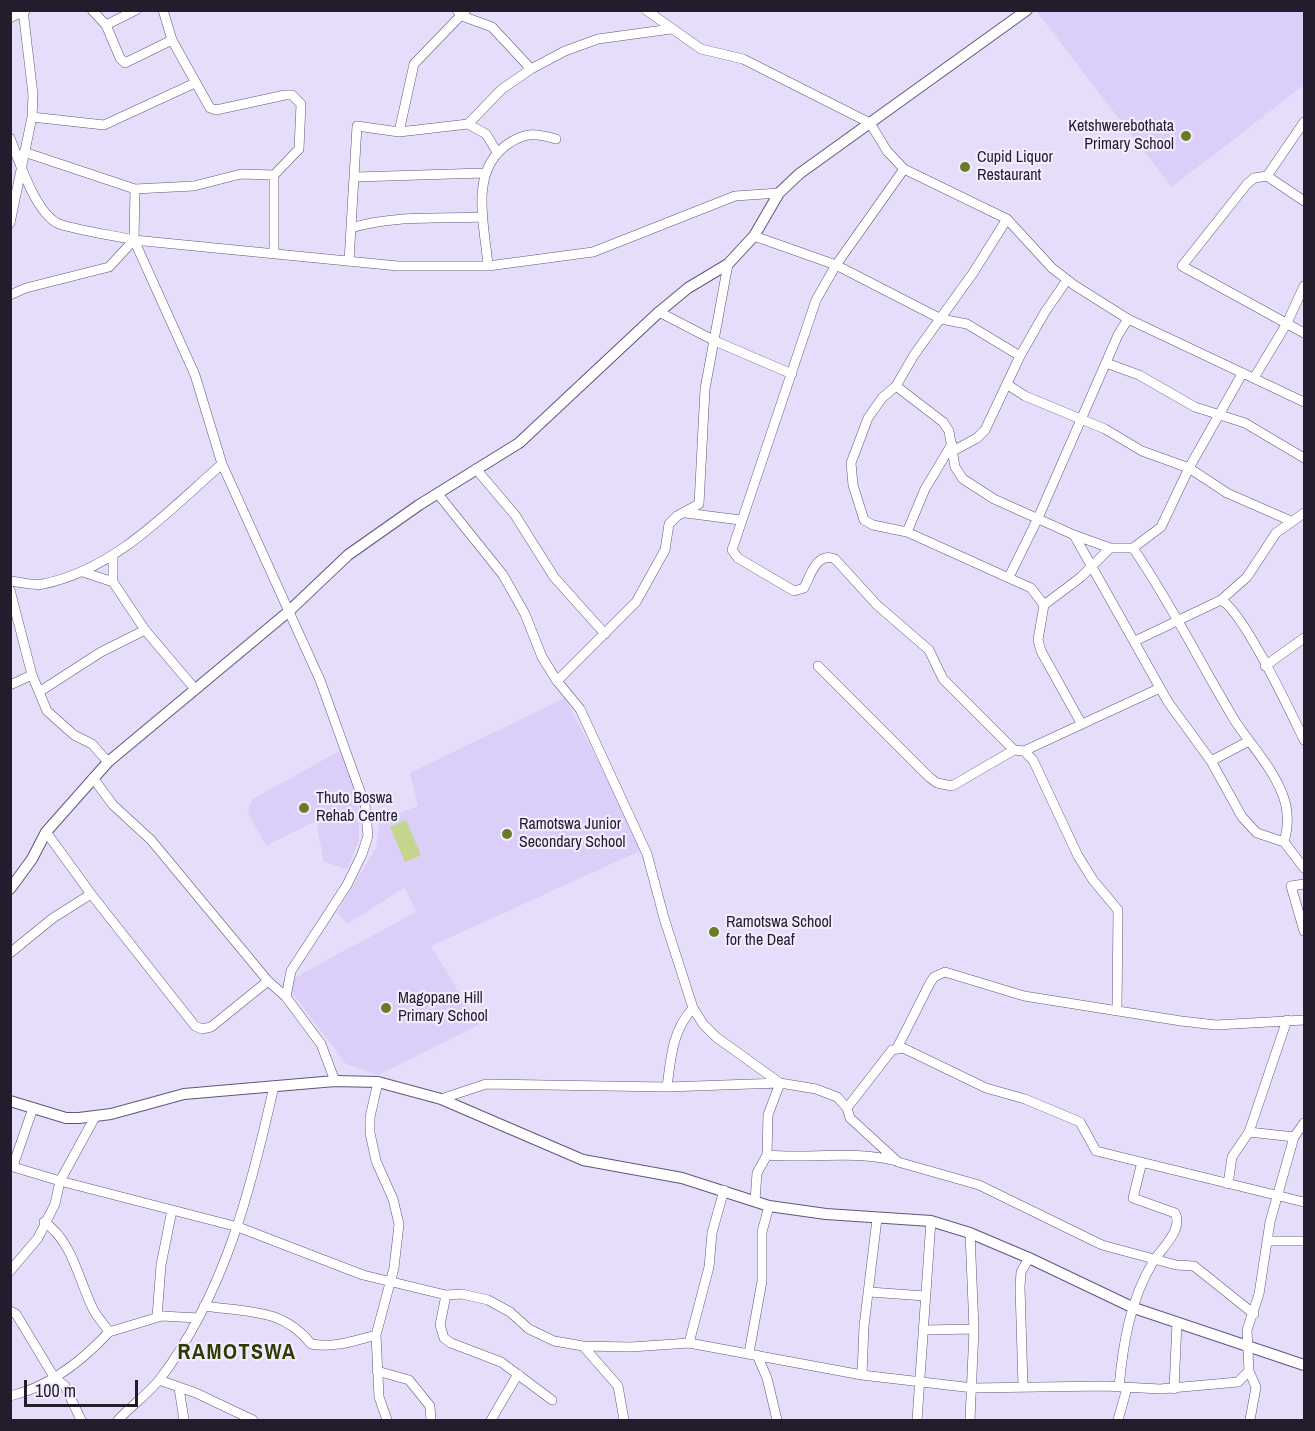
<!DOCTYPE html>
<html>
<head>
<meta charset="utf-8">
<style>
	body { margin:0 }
	#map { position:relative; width:1315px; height:1431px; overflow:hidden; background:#e5ddf9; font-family:"Archivo Narrow",sans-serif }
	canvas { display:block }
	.frame { position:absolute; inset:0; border:12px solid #221c2d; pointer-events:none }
	.scale { position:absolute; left:24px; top:1380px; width:114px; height:27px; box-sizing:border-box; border:3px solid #221c2d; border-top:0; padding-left:8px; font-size:18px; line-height:21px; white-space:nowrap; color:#221c2d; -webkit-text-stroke:4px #f1ecff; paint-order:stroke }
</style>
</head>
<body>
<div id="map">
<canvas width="1315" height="1431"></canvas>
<div class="frame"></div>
<div class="scale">100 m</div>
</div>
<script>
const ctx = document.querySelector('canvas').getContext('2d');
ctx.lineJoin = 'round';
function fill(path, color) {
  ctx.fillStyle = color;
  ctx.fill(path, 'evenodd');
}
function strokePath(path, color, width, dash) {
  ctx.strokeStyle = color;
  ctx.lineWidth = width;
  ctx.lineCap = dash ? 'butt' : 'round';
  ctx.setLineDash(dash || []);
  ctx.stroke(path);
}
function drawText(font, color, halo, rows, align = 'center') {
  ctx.font = font + ' "Archivo Narrow",sans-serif';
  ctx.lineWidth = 4.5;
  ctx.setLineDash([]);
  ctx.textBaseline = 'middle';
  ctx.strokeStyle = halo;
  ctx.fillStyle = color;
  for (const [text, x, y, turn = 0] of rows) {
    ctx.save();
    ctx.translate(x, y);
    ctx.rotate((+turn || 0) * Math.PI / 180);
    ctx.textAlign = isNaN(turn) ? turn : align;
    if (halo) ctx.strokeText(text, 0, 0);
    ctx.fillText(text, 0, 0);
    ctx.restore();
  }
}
const built = new Path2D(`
	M 1036,11 L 1304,11 L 1304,85 L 1172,187 Z
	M 565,698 L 644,849 L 431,946 L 479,1025 L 379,1075 L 346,1064 L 290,990 L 294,978 L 416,912 L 405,887 L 348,924 L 337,913 L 376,848 L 380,820 L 418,806 L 410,773 Z
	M 343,749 L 355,783 L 359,806 L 359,840 L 347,869 L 324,862 L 316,821 L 266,846 L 247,811 L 253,799 Z`);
const green = new Path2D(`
	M 406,820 L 421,855 L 405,862 L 390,827 Z`);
const minor = new Path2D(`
	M 92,10 L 106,25 L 120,58 L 125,63 L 172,40
	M 163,10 L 172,40 L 210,108 L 216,110 L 285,95 L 292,95 L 301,104 L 299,149 L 274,175
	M 457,10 L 462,16 L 492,27 L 531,69 L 502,89 L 468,124
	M 646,10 L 701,49 L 743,59 L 870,123 L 887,151 L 904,169 L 1007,219 L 1052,268 L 1074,285 L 1128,319 L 1304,402
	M 10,18 L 26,10
	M 106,25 L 136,10
	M 531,69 L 565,51 L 598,39 L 671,29
	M 32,117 L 104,125 L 195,83
	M 1304,122 L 1267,176 L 1254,178 L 1247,184 L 1182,266 L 1304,333
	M 399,132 L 414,64 L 466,10
	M 10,138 C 19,161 35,211 57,223 C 69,229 117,236 134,240 L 195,375 L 222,464 L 320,680 L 365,805 L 368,836 L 362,854 L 347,885 L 291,971 L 286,997 L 321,1044 L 335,1081
	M 24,152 L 135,189 L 194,186 L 241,174 L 274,175
	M 904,169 L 836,265 L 816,300 L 732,550 L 738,558 L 794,591 L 804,588 C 810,576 817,551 835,559 L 877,605 L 929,650 L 943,679 L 1014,750
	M 274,175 L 274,253
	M 1267,176 L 1304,201
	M 356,177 L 484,173
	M 1007,219 L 973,273 L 914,355 L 896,386 L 882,398 L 868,418 L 851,463 L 853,485 L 864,520 L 873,525 L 907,532 L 1031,588 L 1044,605 L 1038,640 L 1041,651 L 1081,723
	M 10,223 L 32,117 L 33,95 L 23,10
	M 351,228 C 392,215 439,219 482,217
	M 754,236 L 836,265 L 941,319 L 967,324 L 1020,356
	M 134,240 L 135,189
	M 349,261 L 357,126 L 399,132 L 468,124 L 486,134 L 497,152
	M 488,266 C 485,226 468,171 508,144 C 525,132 536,133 556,139
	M 10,295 L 26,288 L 109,267 L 134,240 L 398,266 L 488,266 L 593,252 L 735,196 L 779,193
	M 659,312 L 715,341 L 792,374
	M 1106,363 L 1139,375 L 1195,407 L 1245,423 L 1304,458
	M 1254,378 L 1287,323 L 1304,286
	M 1008,385 L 1025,396 L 1105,429 L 1142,451 L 1189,468 L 1227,493 L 1291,521
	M 896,386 L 943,422 L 949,431 L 955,467 L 963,479 L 994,499 L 1074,535 L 1168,702 L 1211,761 L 1242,817 L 1257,833 L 1284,842 L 1304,868
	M 953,451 L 977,438 L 985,430 L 1020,356 L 1045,312 L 1067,280
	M 476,469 L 515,515 L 554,577 L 605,634
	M 438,494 L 503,575 L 525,614 L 542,657 L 557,681 L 580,709 L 647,854 L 664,918 L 693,1008 L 703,1024 L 716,1037 L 780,1083
	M 686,513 L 740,520
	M 907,532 L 925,489 L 952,444
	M 1074,535 L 1110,548
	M 1133,548 C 1171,603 1200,663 1235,721 C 1251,745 1271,766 1282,793 C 1289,810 1289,825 1284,842
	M 113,557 L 113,582 L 145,630 L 195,689
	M 83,572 L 113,582
	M 1009,577 L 1038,518 L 1118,335 L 1128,319
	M 10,581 C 20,582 33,586 43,584 C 116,569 168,511 222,464
	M 10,590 L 32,675 L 47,711 L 74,735 L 92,744 L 108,762
	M 1221,600 C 1243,611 1291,713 1304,740
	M 1044,605 L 1081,577 L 1110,548 L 1133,548 L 1161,527 L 1189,468 L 1242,374
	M 1135,641 L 1221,600 L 1247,577 L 1276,533 L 1304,513
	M 818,666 L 929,777 L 937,783 L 952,786 L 1014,750 L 1024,751 L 1160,688
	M 1265,666 L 1304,638
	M 557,681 L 636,602 L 665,550 L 669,524 L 677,516 L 699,504 L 705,389 L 728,264
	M 10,685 L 32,675
	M 39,692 L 101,652 L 145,630
	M 1024,751 L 1033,760 L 1078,856 L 1093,880 L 1118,910 L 1117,1010
	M 1211,761 L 1249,741
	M 93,778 L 113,805 L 151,840 L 268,981 L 286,997
	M 46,832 L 91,894 L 195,1026 L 202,1029 L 211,1027 L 268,981
	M 1304,884 L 1291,886 L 1304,931
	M 10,953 L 53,918 L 91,894
	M 897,1048 L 930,983 L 934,977 L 945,972 L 1024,996 L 1181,1021 L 1216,1025 L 1304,1020
	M 378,1082 L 370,1117 L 370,1133 L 376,1161 L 393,1199 L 399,1224 L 394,1268 L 376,1335 L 379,1397 L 387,1420
	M 667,1087 C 671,1057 672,1031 693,1008
	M 441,1099 L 486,1084 L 667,1087 L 780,1083 L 816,1089 L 837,1097 L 847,1108
	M 1249,1132 L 1294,1137
	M 767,1155 C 810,1159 854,1150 896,1161
	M 10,1166 L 60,1181 L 238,1227 L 363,1275 L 446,1295 L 462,1294 L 488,1300 L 510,1312 L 529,1329 L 554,1341 L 583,1346 L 631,1347 L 689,1343 L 862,1375 L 973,1388 L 1105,1386 L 1160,1389 L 1238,1382 L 1249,1371 L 1256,1387 L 1250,1420
	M 13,1166 L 33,1108
	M 1228,1184 L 1232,1157 L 1249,1132 L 1287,1020
	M 755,1201 L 757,1173 L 767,1155 L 768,1115 L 780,1083
	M 44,1222 C 72,1240 79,1281 93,1309 C 97,1317 104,1324 109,1332 L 162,1316 L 198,1318
	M 970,1233 L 974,1329 L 970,1420
	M 1267,1241 L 1304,1241
	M 10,1271 L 38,1238 L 55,1204 L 60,1181 L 95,1117
	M 870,1292 L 925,1296
	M 446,1295 L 440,1325 L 444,1338 L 451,1343 L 501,1362 L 552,1400
	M 204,1306 C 246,1312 283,1308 311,1344 C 334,1348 354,1341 376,1335
	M 10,1311 L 16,1314 L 54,1377 L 65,1386 L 81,1420
	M 1254,1314 L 1194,1266 L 1176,1265 L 1102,1245 L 979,1185 L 898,1162 L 850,1118 L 847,1108 L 892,1050 L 903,1048 L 986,1088 L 1025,1099 L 1080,1122 L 1096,1151 L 1304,1202
	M 157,1317 L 161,1265 L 172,1210
	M 925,1330 L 974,1329
	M 689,1343 L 709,1267 L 712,1233 L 724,1190
	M 583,1346 L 618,1386 L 624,1420
	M 749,1353 L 762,1281 L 762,1232 L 769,1206
	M 757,1355 L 767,1378 L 777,1420
	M 377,1371 L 409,1380 L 430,1406 L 431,1420
	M 1249,1371 L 1247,1330 L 1259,1294 L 1270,1222 L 1294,1137 L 1304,1123
	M 862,1375 L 864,1326 L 877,1219
	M 159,1380 L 196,1393 L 253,1420
	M 1023,1387 L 1020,1287 L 1021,1272 L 1029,1258
	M 1119,1387 C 1123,1344 1130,1300 1153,1262 C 1161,1249 1184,1229 1175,1213 L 1133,1198 L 1142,1162
	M 179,1388 L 184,1420
	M 1174,1389 L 1177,1322
	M 10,1396 C 49,1387 83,1360 109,1332
	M 118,1420 C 131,1406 148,1394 160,1379 C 225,1293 251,1189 274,1086
	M 491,1420 L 518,1374
	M 917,1420 L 931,1221
	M 1118,1420 L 1127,1388`);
const tertiary = new Path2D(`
	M 10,889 L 32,859 L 46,832 L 108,762 L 288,612 L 348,555 L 419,505 L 519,443 L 659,312 L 688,288 L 728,264 L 754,236 L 779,193 L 799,174 L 1027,10
	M 10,1101 L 66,1118 L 79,1118 L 111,1114 L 184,1094 L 335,1081 L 378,1082 L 441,1099 L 583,1160 L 682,1178 L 769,1206 L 826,1214 L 931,1221 L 970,1233 L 1029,1258 L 1134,1308 L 1304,1365`);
const markers = [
	[1186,136,6,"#6b7a27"],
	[965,167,6,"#6b7a27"],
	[304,808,6,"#6b7a27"],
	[507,834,6,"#6b7a27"],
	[714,932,6,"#6b7a27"],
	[386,1008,6,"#6b7a27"]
];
const poiNames = [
	["Ketshwerebothata",1174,127,"right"],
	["Primary School",1174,145,"right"],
	["Cupid Liquor",977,158],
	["Restaurant",977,176],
	["Thuto Boswa",316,799],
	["Rehab Centre",316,817],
	["Ramotswa Junior",519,825],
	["Secondary School",519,843],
	["Ramotswa School",726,923],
	["for the Deaf",726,941],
	["Magopane Hill",398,999],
	["Primary School",398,1017]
];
const districtNames = [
	["RAMOTSWA",237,1353]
];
fill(built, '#dbcef9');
fill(green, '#c4d58e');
strokePath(minor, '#62557d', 10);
strokePath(tertiary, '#62557d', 12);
strokePath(minor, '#fff', 9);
strokePath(tertiary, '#fff', 10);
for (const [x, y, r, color] of markers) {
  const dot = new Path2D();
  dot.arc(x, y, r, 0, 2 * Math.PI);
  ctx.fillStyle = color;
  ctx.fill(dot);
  strokePath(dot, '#f1ecff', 2);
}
drawText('16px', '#221c2d', '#f1ecff', poiNames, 'left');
ctx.letterSpacing = '1.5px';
drawText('bold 22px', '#313a00', '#f1ecff', districtNames);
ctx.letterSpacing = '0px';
</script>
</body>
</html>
